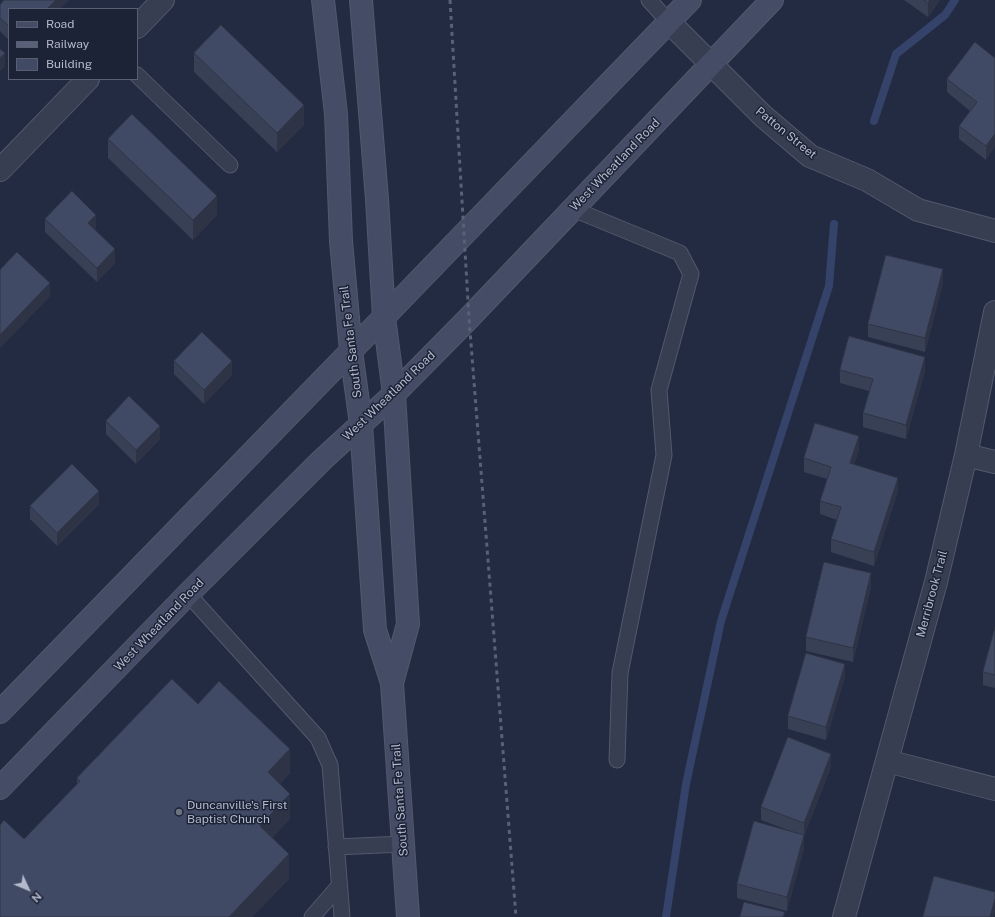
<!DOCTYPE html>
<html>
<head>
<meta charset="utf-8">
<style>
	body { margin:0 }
	#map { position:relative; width:995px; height:917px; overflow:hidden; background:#232b42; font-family:"Public Sans",sans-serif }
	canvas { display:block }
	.legend { position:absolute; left:8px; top:8px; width:130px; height:72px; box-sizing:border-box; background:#1c2337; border:1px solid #595f73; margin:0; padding:5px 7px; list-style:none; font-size:12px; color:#b4b9cc }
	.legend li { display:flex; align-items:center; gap:8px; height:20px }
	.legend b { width:20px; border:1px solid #595f73 }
	.north { position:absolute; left:8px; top:869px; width:40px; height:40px; -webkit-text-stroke:3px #1c2337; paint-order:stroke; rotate:134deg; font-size:11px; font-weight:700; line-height:16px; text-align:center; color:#b4b9cc }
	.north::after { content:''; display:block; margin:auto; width:14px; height:18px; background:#b4b9cc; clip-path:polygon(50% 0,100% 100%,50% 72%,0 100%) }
</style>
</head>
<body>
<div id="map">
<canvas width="995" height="917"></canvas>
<ul class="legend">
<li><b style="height:5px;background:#454c65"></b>Road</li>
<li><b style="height:5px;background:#596179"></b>Railway</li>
<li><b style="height:11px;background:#414a64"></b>Building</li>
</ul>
<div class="north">N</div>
</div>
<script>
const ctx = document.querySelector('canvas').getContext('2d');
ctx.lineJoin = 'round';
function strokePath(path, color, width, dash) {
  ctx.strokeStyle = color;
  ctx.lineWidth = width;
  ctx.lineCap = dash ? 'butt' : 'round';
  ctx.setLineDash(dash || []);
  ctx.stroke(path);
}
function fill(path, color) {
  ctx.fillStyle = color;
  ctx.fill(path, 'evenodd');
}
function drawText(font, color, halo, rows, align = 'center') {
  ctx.font = font + ' "Public Sans",sans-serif';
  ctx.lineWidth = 3;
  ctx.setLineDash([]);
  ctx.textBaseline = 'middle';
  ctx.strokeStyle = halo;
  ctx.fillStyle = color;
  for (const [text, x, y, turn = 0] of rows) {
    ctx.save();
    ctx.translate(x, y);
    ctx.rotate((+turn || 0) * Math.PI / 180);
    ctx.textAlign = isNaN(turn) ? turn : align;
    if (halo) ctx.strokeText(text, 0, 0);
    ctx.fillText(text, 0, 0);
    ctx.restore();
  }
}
const stream = new Path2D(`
	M 874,121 L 896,54 L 945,15 L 955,0
	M 666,917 L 686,784 L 721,621 L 829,286 L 834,224`);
const lane = new Path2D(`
	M 649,0 L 669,22
	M 137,75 L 230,165
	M 573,209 L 680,253 L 691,274 L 659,390 L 664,455 L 620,673 L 617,760
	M 188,594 L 318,738 L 330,765 L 342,917
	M 336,847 L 403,844
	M 312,917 L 339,886`);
const street = new Path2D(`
	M 669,22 L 763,116 L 810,156 L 867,180 L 918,210 L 995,231
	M 137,27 L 163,0
	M 0,170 L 88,79
	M 966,455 L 995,462
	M 887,761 L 995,789
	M 844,917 L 936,582 L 966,455 L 995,312`);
const secondary = new Path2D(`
	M 323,0 L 336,114 L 341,241 L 351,351 L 361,424 L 375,630 L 392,683 L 408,917
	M 361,0 L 377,199 L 384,317 L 394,394 L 408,624 L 392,683
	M 0,712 L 384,317 L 690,0
	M 0,788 L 188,594 L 322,460 L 394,394 L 469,318 L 772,0`);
const rail = new Path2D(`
	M 450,0 L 469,318 L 516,917`);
const wall = new Path2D(`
	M 68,0 L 68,1 L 9,9 L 9,40 L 0,31 L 0,5 Z
	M 904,0 L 940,0 L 928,17 Z
	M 194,53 L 304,125 L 277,152 L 194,72 Z
	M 995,58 L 986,160 L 959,139 L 959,126 L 970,111 L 947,92 L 947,79 Z
	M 108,139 L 217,215 L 193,240 L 108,158 Z
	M 45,219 L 96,228 L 95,229 L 115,263 L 97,282 L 45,232 Z
	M 943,283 L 925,352 L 868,337 L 868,324 Z
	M 174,361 L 232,375 L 204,404 L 174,374 Z
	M 840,370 L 925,371 L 906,439 L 863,427 L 863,413 L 869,391 L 840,383 Z
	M 106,421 L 160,439 L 136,464 L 106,434 Z
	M 859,450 L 854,464 L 898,491 L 874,566 L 831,552 L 831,539 L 837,520 L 820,514 L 820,501 L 827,479 L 804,472 L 804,458 Z
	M 99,504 L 57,546 L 30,519 L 30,506 Z
	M 871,587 L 853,662 L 806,651 L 806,637 Z
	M 995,627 L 995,688 L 983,685 L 983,672 Z
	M 845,677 L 826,740 L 788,729 L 788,716 Z
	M 198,704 L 290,773 L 280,784 L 290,819 L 272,838 L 289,879 L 252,917 L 0,917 L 24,839 L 77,784 L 77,778 Z
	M 831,767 L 804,836 L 804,848 L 787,911 L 737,898 L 737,884 L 790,831 L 761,820 L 761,807 Z`);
const shadedWall = new Path2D(`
	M 56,0 L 68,0 L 68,1 L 60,9 L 47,9 Z
	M 930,0 L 940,0 L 928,17 L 928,3 Z
	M 5,53 L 5,67 L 0,71 L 0,58 Z
	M 304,105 L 304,125 L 277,152 L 277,133 Z
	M 995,134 L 995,147 L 986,160 L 986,146 Z
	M 217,196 L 217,215 L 193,240 L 193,220 Z
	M 96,215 L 96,228 L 88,236 L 88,223 Z
	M 115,249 L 115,263 L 97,282 L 97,268 Z
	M 943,269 L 943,283 L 925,352 L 925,338 Z
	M 50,283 L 50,297 L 0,348 L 0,335 Z
	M 925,357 L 925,371 L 906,439 L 906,425 Z
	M 232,361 L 232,375 L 204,404 L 204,390 Z
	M 160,426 L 160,439 L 136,464 L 136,450 Z
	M 859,436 L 859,450 L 850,476 L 850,463 Z
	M 898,478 L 898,491 L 874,566 L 874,552 Z
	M 99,491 L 99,504 L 57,546 L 57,533 Z
	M 871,573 L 871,587 L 853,662 L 853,648 Z
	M 845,664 L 845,677 L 826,740 L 826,727 Z
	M 290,749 L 290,773 L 268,797 L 268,772 Z
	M 831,754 L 831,767 L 804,836 L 804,823 Z
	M 290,794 L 290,819 L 260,851 L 260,826 Z
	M 804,835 L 804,848 L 787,911 L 787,897 Z
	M 289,854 L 289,879 L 252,917 L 229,917 Z
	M 995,899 L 995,912 L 994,917 L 990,917 Z`);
const building = new Path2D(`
	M 4,0 L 56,0 L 47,9 L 9,9 L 9,26 L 0,18 L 0,5 Z
	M 924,0 L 930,0 L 928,3 Z
	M 221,25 L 304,105 L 277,133 L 194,53 Z
	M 975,42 L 995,58 L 995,134 L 986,146 L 959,126 L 977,102 L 947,79 Z
	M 0,49 L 5,53 L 0,58 Z
	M 132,114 L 217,196 L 193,220 L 108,139 Z
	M 72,191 L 96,215 L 88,223 L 115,249 L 97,268 L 45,219 Z
	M 17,252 L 50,283 L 0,335 L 0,270 Z
	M 886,255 L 943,269 L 925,338 L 868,324 Z
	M 202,332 L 232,361 L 204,390 L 174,361 Z
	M 849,336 L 925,357 L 906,425 L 863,413 L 873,379 L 840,370 Z
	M 129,396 L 160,426 L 136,450 L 106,421 Z
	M 815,423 L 859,436 L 850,463 L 898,478 L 874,552 L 831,539 L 841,507 L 820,501 L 831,467 L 804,458 Z
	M 72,464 L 99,491 L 57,533 L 30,506 Z
	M 824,562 L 871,573 L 853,648 L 806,637 Z
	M 995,627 L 995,675 L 983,672 Z
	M 806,653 L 845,664 L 826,727 L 788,716 Z
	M 172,679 L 198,704 L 219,681 L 290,749 L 268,772 L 290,794 L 260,826 L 289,854 L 229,917 L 0,917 L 0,825 L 4,820 L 24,839 L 80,781 L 77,778 Z
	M 788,737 L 831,754 L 804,823 L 761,807 Z
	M 754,821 L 804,835 L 787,897 L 737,884 Z
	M 934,876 L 995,892 L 995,899 L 990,917 L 923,917 Z
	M 744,902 L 785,912 L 783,917 L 740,917 Z`);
const markers = [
	[179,812,4,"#6b7280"]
];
const streetNames = [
	["Patton Street",786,133,39],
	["West Wheatland Road",615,165,-46],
	["South Santa Fe Trail",351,342,-97],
	["West Wheatland Road",389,396,-44],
	["Merribrook Trail",932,594,-75],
	["West Wheatland Road",159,625,-46],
	["South Santa Fe Trail",400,800,-94]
];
const poiNames = [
	["Duncanville's First",187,805],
	["Baptist Church",187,819]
];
strokePath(stream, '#35436a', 8);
strokePath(lane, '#52596c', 17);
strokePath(street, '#52596c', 24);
strokePath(secondary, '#52596c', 24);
strokePath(lane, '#373e52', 15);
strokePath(street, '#373e52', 22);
strokePath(secondary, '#454c65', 22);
strokePath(rail, '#596179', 3, [4, 4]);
fill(wall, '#384056');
fill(shadedWall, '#2e3446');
fill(building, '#414a64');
strokePath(building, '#2e3446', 1);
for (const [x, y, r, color] of markers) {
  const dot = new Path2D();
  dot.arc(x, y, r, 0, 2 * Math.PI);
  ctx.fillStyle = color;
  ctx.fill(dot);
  strokePath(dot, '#1c2337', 1.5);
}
drawText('12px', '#b4b9cc', '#1c2337', streetNames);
drawText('12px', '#b4b9cc', '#1c2337', poiNames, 'left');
</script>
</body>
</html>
